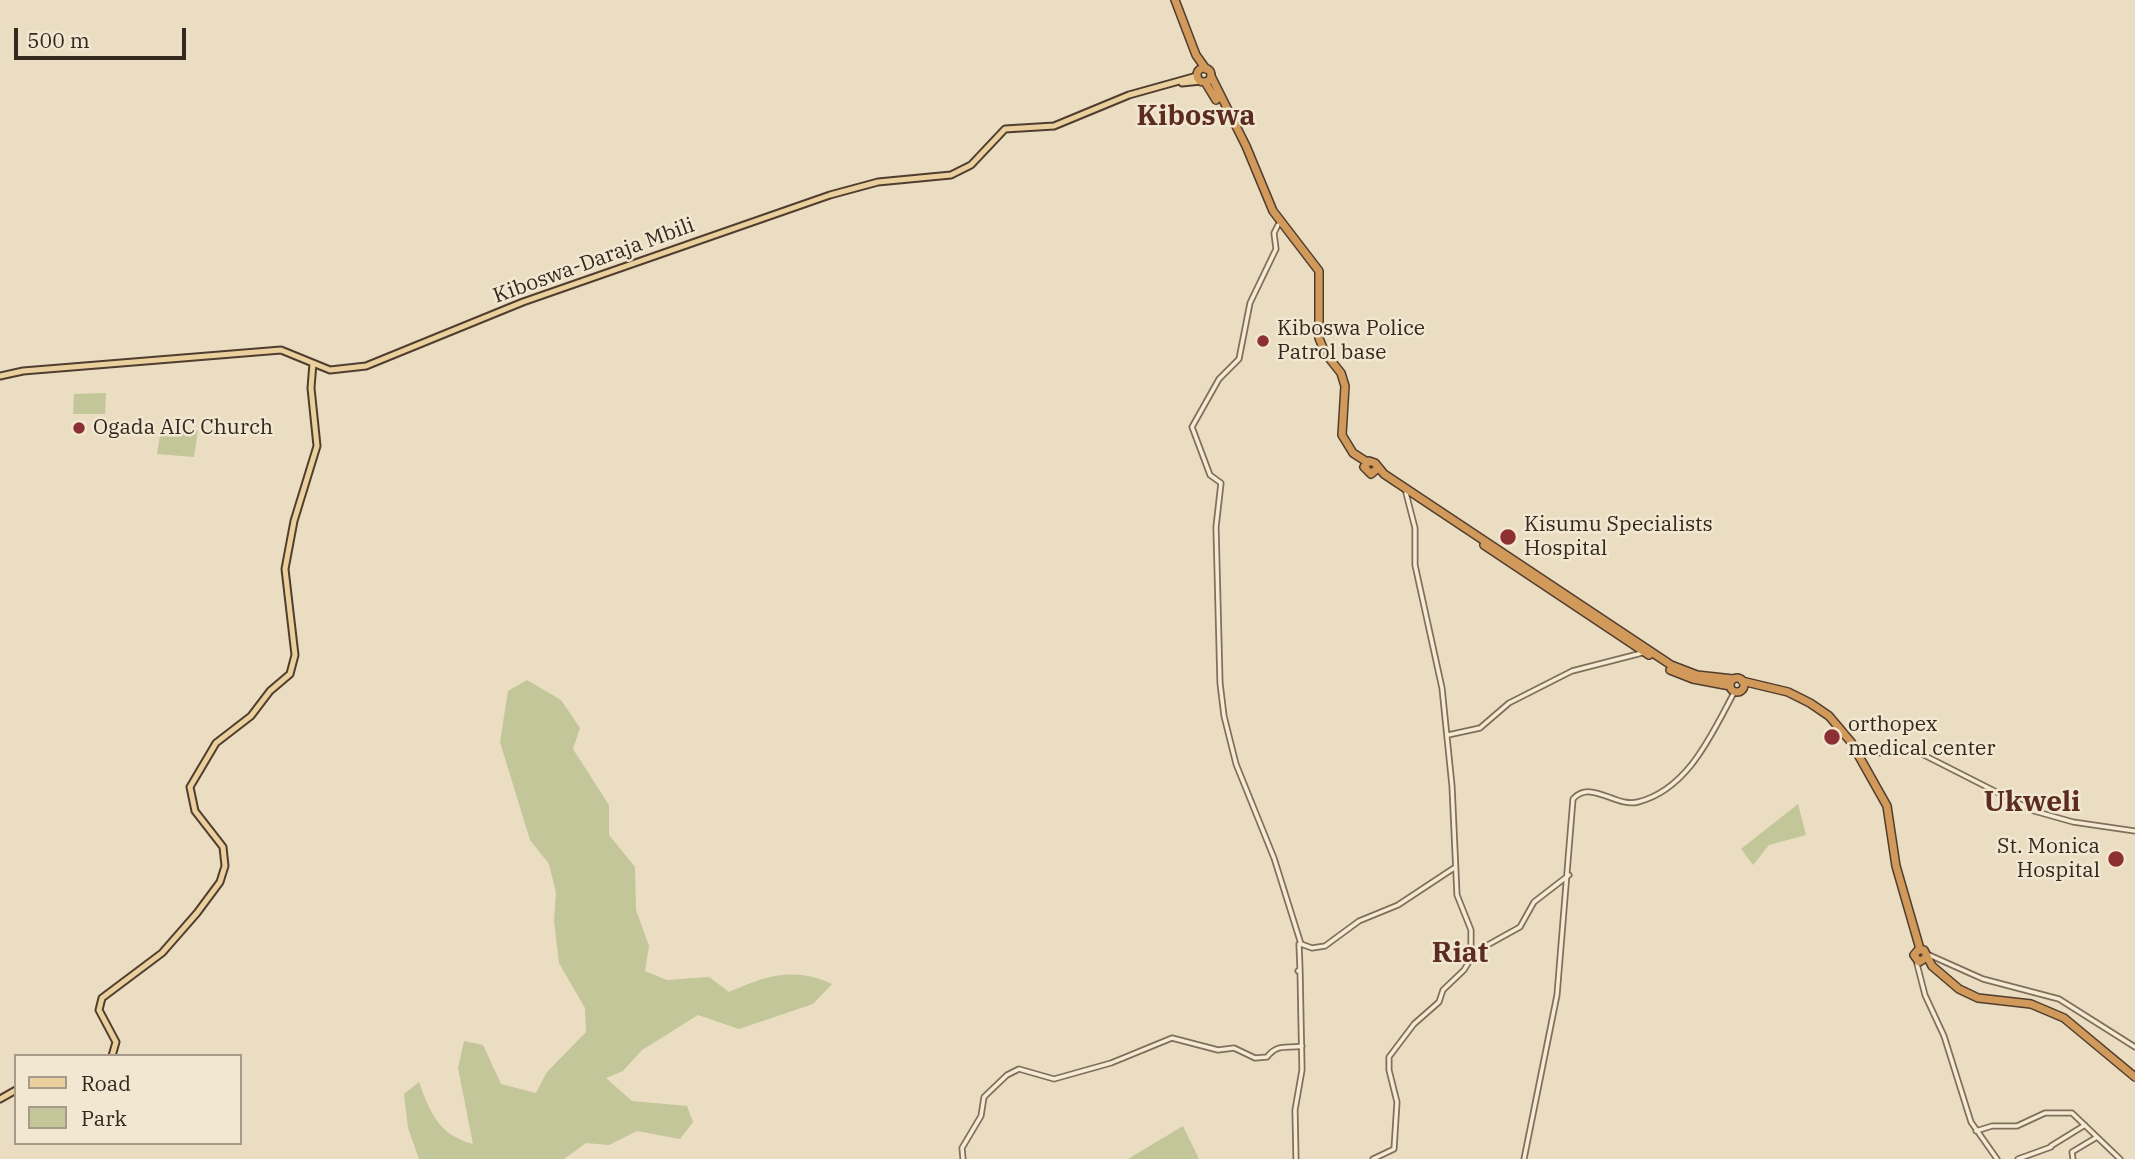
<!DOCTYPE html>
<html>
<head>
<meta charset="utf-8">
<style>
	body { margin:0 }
	#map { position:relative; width:2135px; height:1159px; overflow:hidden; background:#eaddc2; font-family:"IBM Plex Serif",serif }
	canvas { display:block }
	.legend { position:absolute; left:14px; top:1054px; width:228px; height:91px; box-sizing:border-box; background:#f2e7d1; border:2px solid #a69b89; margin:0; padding:9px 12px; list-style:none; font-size:21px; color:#33281e }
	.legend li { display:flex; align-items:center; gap:14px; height:35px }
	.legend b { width:35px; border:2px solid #a69b89 }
	.scale { position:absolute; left:14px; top:28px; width:172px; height:32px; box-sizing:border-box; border:4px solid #33281e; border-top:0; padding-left:9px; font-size:21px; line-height:24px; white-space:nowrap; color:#33281e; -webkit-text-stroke:5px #f2e7d1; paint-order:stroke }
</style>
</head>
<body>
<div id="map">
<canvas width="2135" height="1159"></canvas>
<ul class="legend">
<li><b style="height:9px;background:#ead09d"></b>Road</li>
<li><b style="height:19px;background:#c2c698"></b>Park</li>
</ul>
<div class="scale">500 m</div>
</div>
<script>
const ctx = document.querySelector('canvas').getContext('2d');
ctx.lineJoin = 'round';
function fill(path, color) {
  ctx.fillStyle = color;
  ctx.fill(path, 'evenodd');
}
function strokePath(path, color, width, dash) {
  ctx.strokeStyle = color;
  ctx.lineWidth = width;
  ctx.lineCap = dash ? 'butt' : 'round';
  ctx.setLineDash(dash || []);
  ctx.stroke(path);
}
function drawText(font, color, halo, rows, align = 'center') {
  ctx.font = font + ' "IBM Plex Serif",serif';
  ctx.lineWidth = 5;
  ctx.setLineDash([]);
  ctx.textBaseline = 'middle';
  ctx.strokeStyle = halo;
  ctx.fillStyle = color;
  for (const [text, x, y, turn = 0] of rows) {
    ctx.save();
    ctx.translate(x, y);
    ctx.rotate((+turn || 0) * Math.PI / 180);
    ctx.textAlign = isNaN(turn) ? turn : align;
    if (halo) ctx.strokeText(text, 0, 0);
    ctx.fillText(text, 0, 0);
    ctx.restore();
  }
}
const green = new Path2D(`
	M 106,393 L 105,414 L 73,414 L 74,394 Z
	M 161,429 L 198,430 L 194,457 L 157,454 Z
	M 527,680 L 561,700 L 580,728 L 573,749 L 609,805 L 609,835 L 635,867 L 636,910 L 649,946 L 645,971 L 667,980 L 709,977 L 729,992 C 764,976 795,966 832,984 L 813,1004 L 739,1029 L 698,1015 L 642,1050 L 623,1071 L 606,1078 L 632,1101 L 687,1106 L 693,1122 L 680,1139 L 637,1131 L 609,1145 L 586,1143 L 564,1159 L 419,1159 L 408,1128 L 404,1094 L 419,1082 C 430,1113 439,1135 473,1144 L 458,1068 L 464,1041 L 483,1045 L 501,1084 L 536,1093 L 547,1072 L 586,1032 L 585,1008 L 559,963 L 554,921 L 556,893 L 549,864 L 530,840 L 500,742 L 508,691 Z
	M 1798,804 L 1806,835 L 1769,845 L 1753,865 L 1741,849 Z
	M 1183,1126 L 1199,1159 L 1128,1159 Z`);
const minor = new Path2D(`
	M 1278,225 L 1274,233 L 1276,249 L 1250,303 L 1239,359 L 1219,379 L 1192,427 L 1210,475 L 1221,483 L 1216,527 L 1220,683 L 1224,716 L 1236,764 L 1274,858 L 1301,944 L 1312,948 L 1325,946 L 1359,921 L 1398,905 L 1454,868
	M 1406,493 L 1415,528 L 1415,565 L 1442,688 L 1452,786 L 1457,895 L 1471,930 L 1471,960
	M 1448,735 L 1480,728 L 1509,703 L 1572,671 L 1642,653
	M 1856,751 L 1862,748 L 1880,753 L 1912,749 L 2034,811 L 2073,822 L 2135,831
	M 1927,954 L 1983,979 L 2059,999 L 2135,1047
	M 1917,964 L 1925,995 L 1944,1036 L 1971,1122 L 1997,1159
	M 1298,971 L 1300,969 L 1299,944
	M 1976,1131 L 1992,1126 L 2017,1126 L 2045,1113 L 2072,1113 L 2120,1159
	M 2051,1146 L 2085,1125
	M 963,1159 L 962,1148 L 981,1116 L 984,1097 L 1007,1075 L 1019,1069 L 1054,1079 L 1111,1063 L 1172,1038 L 1218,1050 L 1234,1048 L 1255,1058 L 1267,1057 C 1278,1043 1286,1049 1302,1046
	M 1296,1159 L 1295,1110 L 1302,1070 L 1300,969
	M 1373,1159 L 1394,1149 L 1397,1102 L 1389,1070 L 1389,1057 L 1414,1024 L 1439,1002 L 1443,990 L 1464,970 L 1475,952 L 1520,927 L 1534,902 L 1569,875
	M 1524,1159 L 1557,995 L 1573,799 C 1591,779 1616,808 1638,802 C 1689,789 1712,733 1735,691
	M 2018,1159 L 2051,1147
	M 2073,1159 L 2072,1152 L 2097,1137`);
const major = new Path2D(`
	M 1182,83 L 1201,81
	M 0,376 L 23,371 L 281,350 L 330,370 L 366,366 L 523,302 L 830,195 L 878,182 L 951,175 L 971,165 L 1005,129 L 1054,126 L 1129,95 L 1197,76
	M 112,1056 L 116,1042 L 99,1010 L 102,998 L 162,953 L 197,913 L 220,882 L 225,866 L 223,847 L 195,811 L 190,787 L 216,743 L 251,716 L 270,691 L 290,674 L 295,655 L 285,569 L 294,521 L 317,446 L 311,388 L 313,363
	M 0,1099 L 16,1090`);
const highway = new Path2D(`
	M 1175,0 L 1196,55 L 1206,69
	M1197 75a7 7 0 1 1 14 0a7 7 0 1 1-14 0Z
	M 1211,76 L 1246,146 L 1273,211 L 1319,271 L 1319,338 L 1325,353 L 1341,373 L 1345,386 L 1342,435 L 1353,453 L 1367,462
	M 1205,82 L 1216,100
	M 1378,468 L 1371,474 L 1364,467 L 1369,461 L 1375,463 L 1384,474 L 1671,665 L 1697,675 L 1733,679
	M 1484,545 L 1649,655
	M 1670,670 L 1693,679 L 1730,686
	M1730 685a7 7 0 1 1 14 0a7 7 0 1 1-14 0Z
	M 1742,681 L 1788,692 L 1810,703 L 1829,716 L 1851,742 L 1887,806 L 1896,866 L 1920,949
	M 1927,957 L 1919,962 L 1914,955 L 1918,950 L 1924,950 L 1932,966 L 1959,989 L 1978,998 L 2031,1004 L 2064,1018 L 2135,1077`);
const markers = [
	[1263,341,7,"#8c3034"],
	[79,428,7,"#8c3034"],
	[1508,537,9,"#8c3034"],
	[1832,737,9,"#8c3034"],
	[2116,859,9,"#8c3034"]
];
const streetNames = [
	["Kiboswa-Daraja Mbili",594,261,-20]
];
const poiNames = [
	["Kiboswa Police",1277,329],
	["Patrol base",1277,353],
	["Ogada AIC Church",93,428],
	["Kisumu Specialists",1524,525],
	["Hospital",1524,549],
	["orthopex",1848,725],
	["medical center",1848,749],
	["St. Monica",2100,847,"right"],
	["Hospital",2100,871,"right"]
];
const districtNames = [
	["Kiboswa",1196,117],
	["Ukweli",2032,803],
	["Riat",1460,954]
];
fill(green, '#c2c698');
strokePath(minor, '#826f5b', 7);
strokePath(major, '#503d2f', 9);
strokePath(highway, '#503d2f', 10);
strokePath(minor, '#f5ebd5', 3.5);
strokePath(major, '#ead09d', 5);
strokePath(highway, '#d29a5a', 7);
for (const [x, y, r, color] of markers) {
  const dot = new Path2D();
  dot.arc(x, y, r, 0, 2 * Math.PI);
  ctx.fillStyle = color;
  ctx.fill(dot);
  strokePath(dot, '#f2e7d1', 2.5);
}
drawText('21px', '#33281e', '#f2e7d1', streetNames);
drawText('21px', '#33281e', '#f2e7d1', poiNames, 'left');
drawText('bold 28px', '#5c2c21', '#f2e7d1', districtNames);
</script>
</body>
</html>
